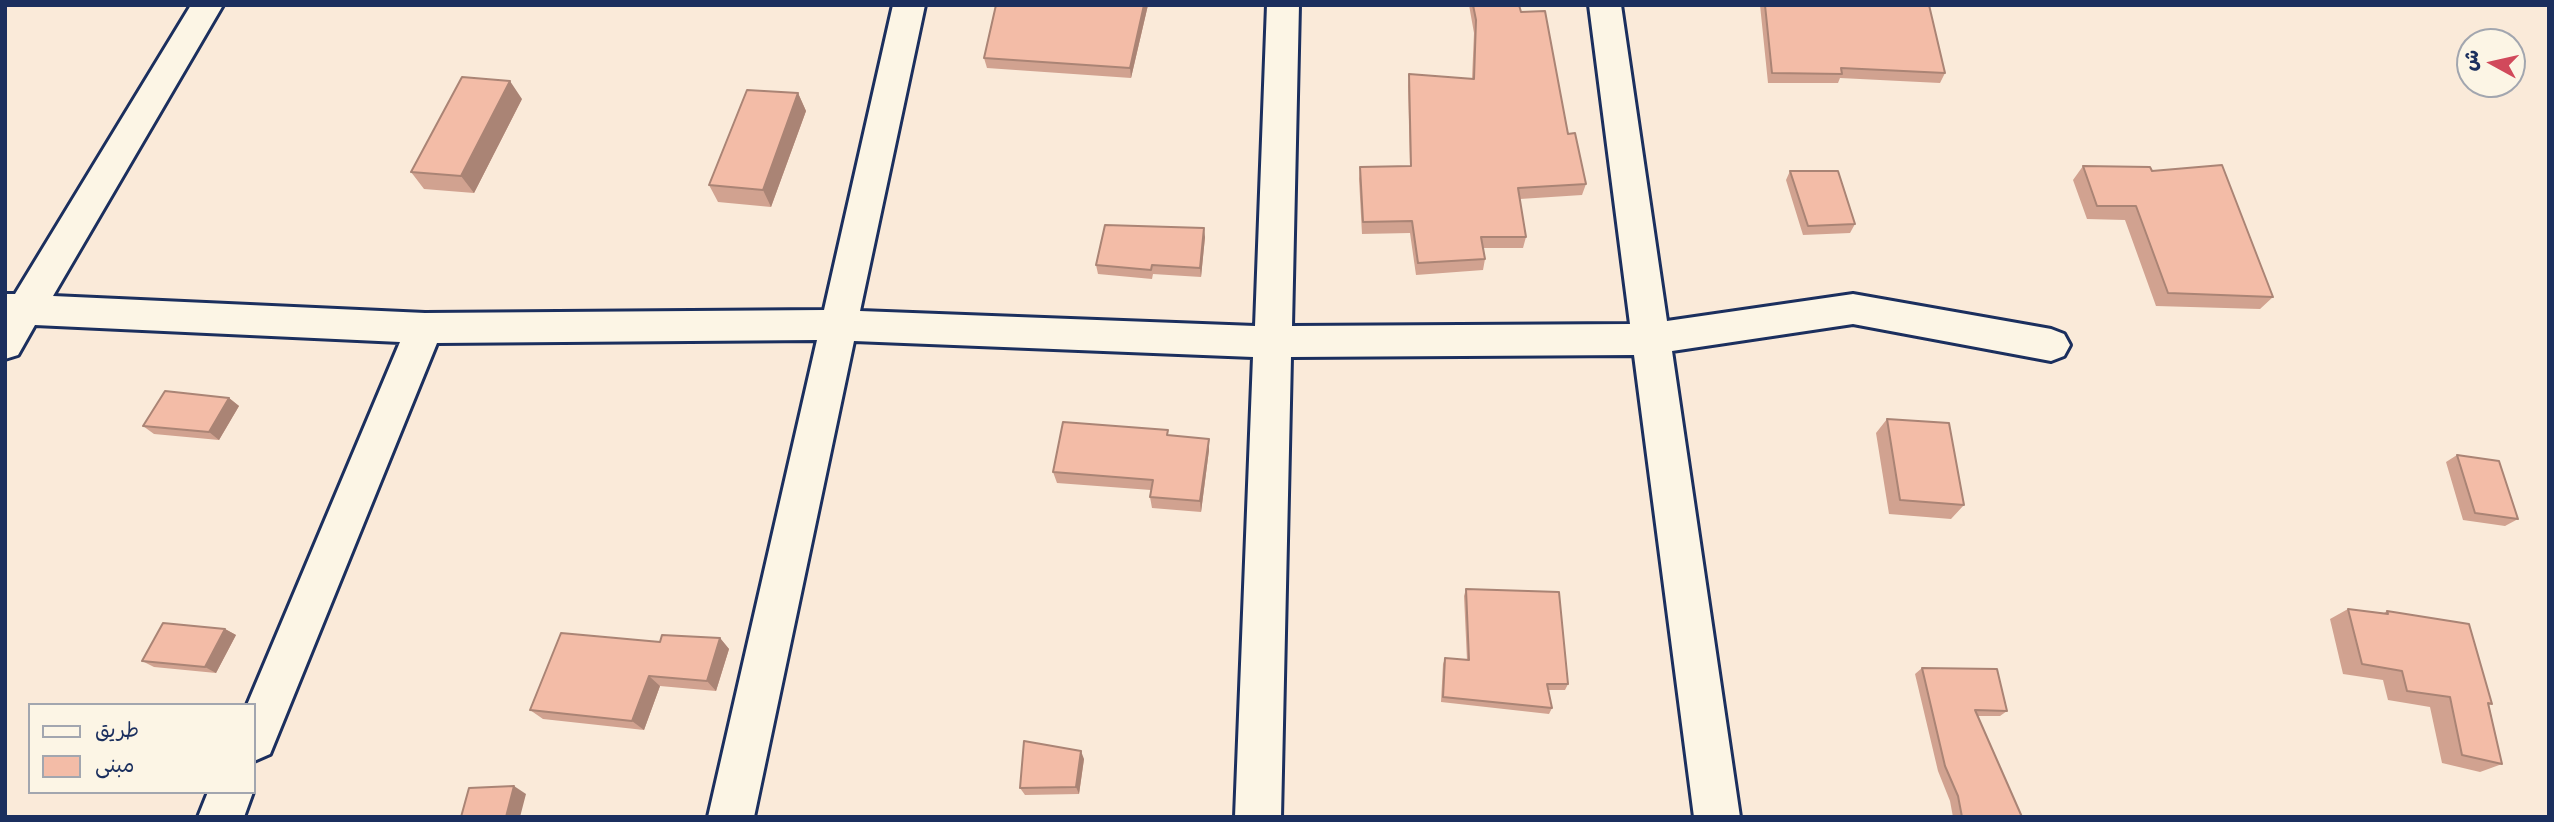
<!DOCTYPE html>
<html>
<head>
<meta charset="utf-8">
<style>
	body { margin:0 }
	#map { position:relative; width:2554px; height:822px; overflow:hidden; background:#faead9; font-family:"Balsamiq Sans","Playpen Sans Arabic",sans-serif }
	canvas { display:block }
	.frame { position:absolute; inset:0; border:7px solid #1b2f5e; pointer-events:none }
	.legend { position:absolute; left:28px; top:703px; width:228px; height:91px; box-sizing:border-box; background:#fcf5e5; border:2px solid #a2a6af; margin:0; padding:9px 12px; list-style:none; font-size:21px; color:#1b2f5e }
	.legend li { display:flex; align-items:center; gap:14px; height:35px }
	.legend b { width:35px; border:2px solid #a2a6af }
	.north { position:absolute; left:2456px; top:28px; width:70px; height:70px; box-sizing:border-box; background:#fcf5e5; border:2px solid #a2a6af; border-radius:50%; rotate:278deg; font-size:19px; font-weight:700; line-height:28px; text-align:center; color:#1b2f5e }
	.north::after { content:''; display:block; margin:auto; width:24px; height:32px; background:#d1495b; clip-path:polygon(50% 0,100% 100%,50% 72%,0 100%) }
</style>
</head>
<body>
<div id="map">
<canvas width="2554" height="822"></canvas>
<div class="frame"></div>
<ul class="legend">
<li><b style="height:9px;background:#fcf5e5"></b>طريق</li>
<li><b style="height:19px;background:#f3bca7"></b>مبنى</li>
</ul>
<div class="north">ش</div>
</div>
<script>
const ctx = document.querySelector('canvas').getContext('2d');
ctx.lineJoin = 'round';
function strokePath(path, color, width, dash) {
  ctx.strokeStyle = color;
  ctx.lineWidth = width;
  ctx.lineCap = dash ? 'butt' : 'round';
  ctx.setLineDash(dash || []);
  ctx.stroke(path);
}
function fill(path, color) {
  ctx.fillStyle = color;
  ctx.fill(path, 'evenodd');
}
const minor = new Path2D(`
	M 191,5 L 223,5 L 53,296 L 425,313 L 824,310 L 893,5 L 925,5 L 860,311 L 1255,326 L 1267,5 L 1299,5 L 1292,326 L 1630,324 L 1589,5 L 1621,5 L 1667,321 L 1853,294 L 2051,329 L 2064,334 L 2070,345 L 2064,356 L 2051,361 L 1853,324 L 1672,351 L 1740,817 L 1694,817 L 1634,355 L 1291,357 L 1281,817 L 1235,817 L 1253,357 L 854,341 L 754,817 L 708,817 L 817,340 L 437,343 L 270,754 L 254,761 L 254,705 L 247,705 L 400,342 L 35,325 L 18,355 L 5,359 L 5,294 L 15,294 Z
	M 208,792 L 253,792 L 244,817 L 198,817 Z`);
const wall = new Path2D(`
	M 1148,5 L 1131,78 L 987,68 L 984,58 Z
	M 1469,5 L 1519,5 L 1521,12 L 1586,184 L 1582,195 L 1520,199 L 1526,237 L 1523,248 L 1483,248 L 1485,259 L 1483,270 L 1416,275 L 1410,233 L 1362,234 L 1359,179 L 1360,167 L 1410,166 L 1408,86 L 1409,74 L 1472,79 L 1474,33 Z
	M 1760,5 L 1929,5 L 1945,73 L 1940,83 L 1840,78 L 1838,83 L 1768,83 Z
	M 798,93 L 806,111 L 771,207 L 718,202 L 709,185 Z
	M 522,99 L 474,193 L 424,189 L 411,172 Z
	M 2083,166 L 2152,171 L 2273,297 L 2260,309 L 2156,306 L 2125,220 L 2087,219 L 2073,180 Z
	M 1790,171 L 1855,224 L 1850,233 L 1803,235 L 1786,180 Z
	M 1205,237 L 1201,277 L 1153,274 L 1152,279 L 1098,274 L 1096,265 Z
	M 229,398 L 239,406 L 219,440 L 154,434 L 143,426 Z
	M 1887,419 L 1964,505 L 1951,519 L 1889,514 L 1876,433 Z
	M 1168,430 L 1168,436 L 1209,439 L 1209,450 L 1201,512 L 1152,508 L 1150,497 L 1151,490 L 1057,483 L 1053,472 Z
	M 2457,455 L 2518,519 L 2505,526 L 2463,520 L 2446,462 Z
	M 1466,589 L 1568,684 L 1565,690 L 1548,690 L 1552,708 L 1549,714 L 1441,702 L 1443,664 L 1445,658 L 1467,660 L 1464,596 Z
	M 2348,609 L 2384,613 L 2387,611 L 2492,704 L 2489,705 L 2502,764 L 2480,772 L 2442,763 L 2430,707 L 2388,700 L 2383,680 L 2343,674 L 2330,619 Z
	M 225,629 L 236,635 L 216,673 L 154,667 L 142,661 Z
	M 720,638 L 729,649 L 716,691 L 660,686 L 644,730 L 543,719 L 530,710 Z
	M 1922,668 L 2007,711 L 2000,716 L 1978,716 L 2022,817 L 1953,817 L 1950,801 L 1938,771 L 1915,674 Z
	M 1084,759 L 1079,794 L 1025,795 L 1020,788 Z`);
const shadedWall = new Path2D(`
	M 1144,5 L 1148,5 L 1131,78 L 1130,68 Z
	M 510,81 L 522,99 L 474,193 L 461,176 Z
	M 798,93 L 806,111 L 771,207 L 763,190 Z
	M 1204,228 L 1205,237 L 1201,277 L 1200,268 Z
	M 229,398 L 239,406 L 219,440 L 209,432 Z
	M 1209,439 L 1209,450 L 1201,512 L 1200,501 Z
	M 225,629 L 236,635 L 216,673 L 205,667 Z
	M 720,638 L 729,649 L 716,691 L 707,681 Z
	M 649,676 L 660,686 L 644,730 L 632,721 Z
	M 1081,751 L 1084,759 L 1079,794 L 1076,787 Z
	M 514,786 L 526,794 L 520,817 L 506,817 Z`);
const building = new Path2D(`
	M 996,5 L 1144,5 L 1130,68 L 984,58 Z
	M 1473,5 L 1519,5 L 1521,12 L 1545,11 L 1568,134 L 1575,133 L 1586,184 L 1518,188 L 1526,237 L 1481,237 L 1485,259 L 1418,263 L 1412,221 L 1363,222 L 1360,167 L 1411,166 L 1409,74 L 1474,79 L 1476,20 Z
	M 1765,5 L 1929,5 L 1945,73 L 1841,68 L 1842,74 L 1772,73 Z
	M 462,77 L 510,81 L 461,176 L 411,172 Z
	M 747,90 L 798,93 L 763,190 L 709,185 Z
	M 2222,165 L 2273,297 L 2168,293 L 2136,206 L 2097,206 L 2083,166 L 2150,167 L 2152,171 Z
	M 1790,171 L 1838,171 L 1855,224 L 1808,226 Z
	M 1105,225 L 1204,228 L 1200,268 L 1152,265 L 1151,270 L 1096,265 Z
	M 165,391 L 229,398 L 209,432 L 143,426 Z
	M 1887,419 L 1949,423 L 1964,505 L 1900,500 Z
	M 1063,422 L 1168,430 L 1167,435 L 1209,439 L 1200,501 L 1150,497 L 1153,480 L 1053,472 Z
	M 2457,455 L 2499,461 L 2518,519 L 2475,513 Z
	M 1466,589 L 1559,592 L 1568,684 L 1547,684 L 1552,708 L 1443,697 L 1445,658 L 1469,660 Z
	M 2348,609 L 2388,614 L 2387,611 L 2469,624 L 2492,704 L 2488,703 L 2502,764 L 2462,755 L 2450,697 L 2407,691 L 2402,671 L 2362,664 Z
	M 163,623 L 225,629 L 205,667 L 142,661 Z
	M 561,633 L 660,642 L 662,635 L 720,638 L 707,681 L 649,676 L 632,721 L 530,710 Z
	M 1922,668 L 1997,669 L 2007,711 L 1975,710 L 2022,817 L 1962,817 L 1958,796 L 1945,766 Z
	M 1024,741 L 1081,751 L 1076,787 L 1020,788 Z
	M 514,786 L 506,817 L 461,817 L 469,788 Z`);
strokePath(minor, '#1b2f5e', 6);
fill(minor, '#fcf5e5');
fill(wall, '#d1a290');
fill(shadedWall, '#aa8475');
fill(building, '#f3bca7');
strokePath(building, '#aa8475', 2);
</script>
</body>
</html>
